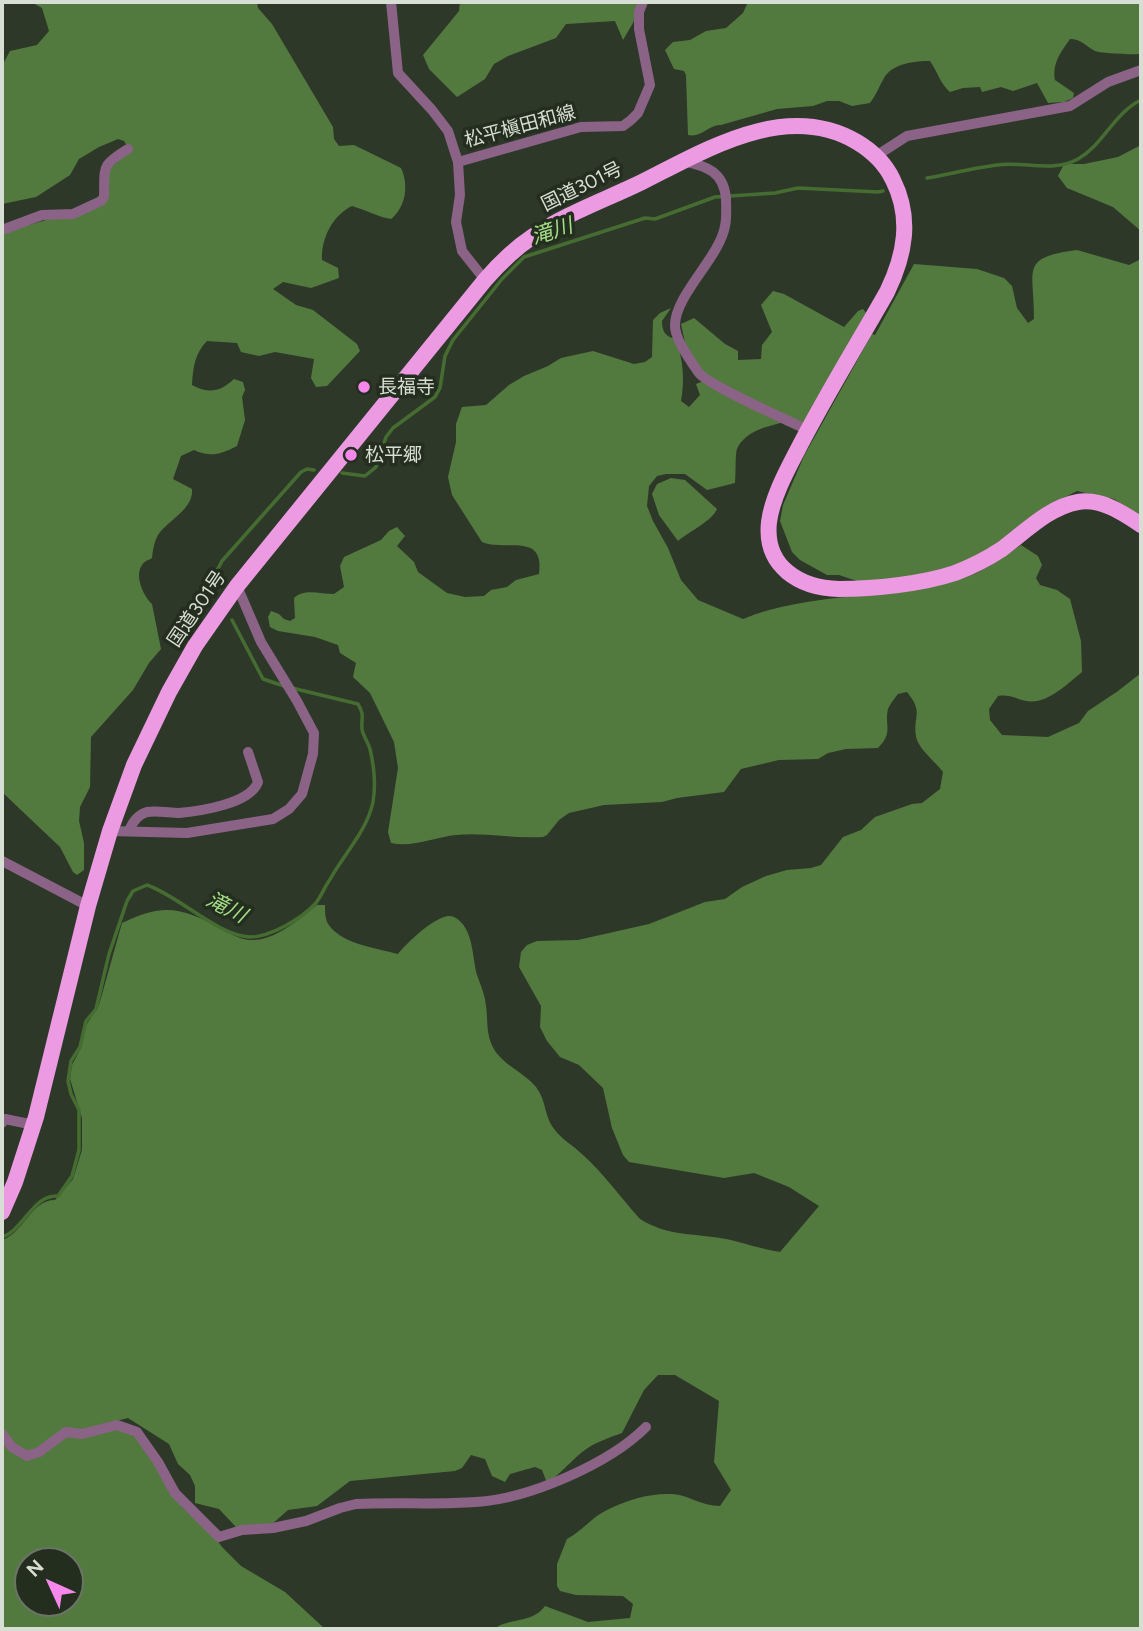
<!DOCTYPE html>
<html>
<head>
<meta charset="utf-8">
<style>
	body { margin:0 }
	#map { position:relative; width:1143px; height:1631px; overflow:hidden; background:#2e3829; font-family:Figtree,sans-serif }
	canvas { display:block }
	.frame { position:absolute; inset:0; border:4px solid #d7ded4; pointer-events:none }
	.north { position:absolute; left:14px; top:1547px; width:70px; height:70px; box-sizing:border-box; background:#242e1f; border:2px solid #6c7467; border-radius:50%; rotate:315deg; font-size:19px; font-weight:700; line-height:28px; text-align:center; color:#d7ded4 }
	.north::after { content:''; display:block; margin:auto; width:24px; height:32px; background:#f788eb; clip-path:polygon(50% 0,100% 100%,50% 72%,0 100%) }
</style>
</head>
<body>
<div id="map">
<canvas width="1143" height="1631"></canvas>
<div class="frame"></div>
<div class="north">N</div>
</div>
<script>
const ctx = document.querySelector('canvas').getContext('2d');
ctx.lineJoin = 'round';
function fill(path, color) {
  ctx.fillStyle = color;
  ctx.fill(path, 'evenodd');
}
function strokePath(path, color, width, dash) {
  ctx.strokeStyle = color;
  ctx.lineWidth = width;
  ctx.lineCap = dash ? 'butt' : 'round';
  ctx.setLineDash(dash || []);
  ctx.stroke(path);
}
function drawText(font, color, halo, rows, align = 'center') {
  ctx.font = font + ' Figtree,"Noto Sans JP",sans-serif';
  ctx.lineWidth = 7;
  ctx.setLineDash([]);
  ctx.textBaseline = 'middle';
  ctx.strokeStyle = halo;
  ctx.fillStyle = color;
  for (const [text, x, y, turn = 0] of rows) {
    ctx.save();
    ctx.translate(x, y);
    ctx.rotate((+turn || 0) * Math.PI / 180);
    ctx.textAlign = isNaN(turn) ? turn : align;
    if (halo) ctx.strokeText(text, 0, 0);
    ctx.fillText(text, 0, 0);
    ctx.restore();
  }
}
const forest = new Path2D(`
	M 31,2 L 257,2 L 258,8 L 272,24 L 333,127 L 334,139 L 339,146 L 354,145 L 401,168 C 409,185 406,207 391,219 C 378,217 366,210 352,206 C 333,215 321,238 322,260 L 338,268 L 339,278 L 311,288 L 283,282 L 273,289 L 296,305 L 313,310 L 357,344 L 360,351 L 327,386 L 316,387 L 311,378 L 314,359 L 275,352 L 259,356 L 241,352 L 237,343 L 207,341 C 195,353 193,367 192,385 C 209,394 220,392 234,379 L 243,382 L 245,390 L 242,397 L 245,420 L 237,446 C 221,454 211,458 194,450 L 181,456 L 173,479 L 192,489 C 194,509 168,520 158,535 C 154,542 153,550 152,558 C 149,560 144,561 142,565 C 134,576 144,597 152,604 L 161,649 L 149,663 L 133,690 L 91,737 L 90,787 L 80,807 L 79,821 L 84,843 L 84,870 L 77,875 L 73,872 L 60,847 L 2,792 L 2,233 L 103,203 L 108,170 L 130,151 L 124,141 L 118,139 L 99,147 L 79,159 L 70,175 L 36,197 L 2,204 L 2,66 L 10,51 L 37,45 L 49,31 L 42,8 Z
	M 460,2 L 640,2 L 633,23 L 623,40 L 615,21 L 566,24 L 556,38 L 508,56 L 494,64 L 485,79 L 457,97 L 429,69 L 423,55 L 459,11 Z
	M 748,2 L 1141,2 L 1141,57 L 1139,54 C 1133,55 1099,53 1095,51 C 1085,46 1082,39 1070,39 C 1061,52 1052,63 1055,80 L 1074,93 L 1073,98 L 1064,102 L 1048,103 L 1037,83 L 1013,91 L 1001,87 L 982,92 L 980,87 L 963,88 L 950,92 C 941,85 937,71 930,61 C 915,61 893,63 884,78 C 879,87 876,95 870,103 L 852,106 L 839,101 L 827,101 L 813,106 L 777,109 L 721,125 C 709,124 702,138 688,135 L 686,75 L 684,71 L 674,69 L 665,50 L 673,42 L 690,40 L 706,31 L 726,28 L 743,13 Z
	M 1141,145 L 1141,231 L 1113,207 L 1067,188 L 1058,176 L 1064,164 L 1084,164 L 1118,157 Z
	M 1077,250 L 1129,265 L 1141,259 L 1141,516 L 1114,499 L 1077,491 L 1044,508 L 982,554 L 945,569 L 903,578 L 860,582 L 839,575 L 827,575 L 800,560 L 792,552 L 780,521 L 783,505 L 804,456 L 872,334 L 875,335 L 914,264 L 977,269 L 1004,278 L 1012,286 L 1017,308 L 1028,323 L 1034,319 C 1035,269 1018,258 1077,250 Z
	M 773,291 L 784,294 L 844,327 L 858,311 L 863,309 L 866,313 L 803,425 L 707,377 L 686,347 L 681,324 L 694,318 L 725,344 L 738,351 L 738,360 L 761,359 L 762,345 L 772,332 L 761,305 Z
	M 671,308 L 662,321 C 662,331 665,337 676,339 C 683,360 685,379 681,401 L 689,407 L 700,395 L 696,384 L 703,381 L 785,422 C 768,426 745,431 737,449 C 735,455 736,475 735,483 L 707,490 L 685,474 L 666,474 L 657,476 L 649,486 L 647,506 L 653,521 L 668,548 L 681,580 L 698,600 L 743,619 C 808,592 891,599 960,579 C 982,573 1002,558 1021,545 L 1038,556 L 1042,565 L 1036,578 L 1040,585 L 1057,590 L 1070,599 L 1081,641 L 1082,672 C 1067,684 1047,705 1026,701 C 1016,699 1010,694 998,696 L 989,709 L 990,720 L 1002,735 L 1048,737 L 1079,723 L 1088,711 L 1118,691 L 1141,673 L 1141,1629 L 494,1629 C 510,1617 532,1624 545,1606 L 588,1622 L 630,1618 L 633,1604 L 623,1596 L 576,1595 L 560,1591 L 557,1586 L 557,1564 L 567,1539 C 582,1531 592,1517 607,1510 C 626,1500 650,1493 672,1494 C 689,1495 701,1506 720,1506 L 731,1490 L 714,1462 L 719,1401 L 675,1375 L 658,1375 L 644,1390 L 622,1433 C 608,1438 593,1443 581,1453 C 569,1463 560,1474 547,1483 L 542,1470 L 535,1467 L 510,1474 L 505,1482 L 492,1476 L 485,1459 L 471,1455 L 462,1468 L 455,1471 L 350,1481 L 317,1506 L 288,1510 L 271,1525 L 236,1527 L 219,1509 L 195,1503 L 195,1486 L 190,1475 L 178,1464 L 169,1444 L 128,1418 L 81,1430 L 30,1453 L 18,1447 L 2,1429 L 2,1240 C 24,1233 31,1200 55,1200 L 73,1179 L 82,1150 L 82,1118 L 70,1079 L 72,1065 L 81,1048 L 85,1027 L 99,1005 L 122,923 C 163,903 181,907 220,928 C 229,933 238,939 250,940 C 273,942 300,919 317,905 L 325,905 C 325,911 325,917 327,922 C 339,944 376,948 398,954 C 406,944 440,910 454,917 C 474,927 472,958 477,975 C 481,986 485,995 486,1006 C 488,1019 486,1030 491,1043 C 499,1064 522,1070 536,1087 C 546,1100 544,1113 552,1126 C 560,1139 573,1145 583,1155 C 604,1174 621,1198 640,1219 C 669,1237 695,1233 726,1239 C 744,1243 761,1249 780,1252 L 819,1206 L 789,1187 L 754,1173 L 724,1178 L 629,1162 L 623,1155 L 612,1128 L 603,1088 L 579,1065 L 560,1057 L 547,1041 L 540,1027 L 541,1006 L 519,967 L 521,952 L 527,945 L 537,941 L 578,940 L 649,924 L 705,902 L 725,899 L 742,887 L 766,876 L 787,870 L 811,868 L 821,865 L 843,837 L 861,830 L 875,817 L 912,804 L 922,803 L 940,789 L 943,772 C 935,761 918,749 916,736 C 913,715 924,713 907,692 L 898,694 C 894,699 890,704 888,709 C 884,726 894,732 878,748 L 846,749 L 828,753 L 818,759 L 779,760 L 741,769 L 724,792 L 677,798 L 662,802 L 604,805 L 569,813 L 559,820 L 547,835 L 543,837 C 514,839 485,832 456,835 C 435,837 412,848 391,843 L 388,832 L 398,768 L 394,742 L 370,693 L 353,677 L 356,663 L 340,653 L 338,645 L 315,637 L 278,631 L 270,627 L 268,617 L 271,611 L 279,614 L 284,619 L 290,621 L 295,618 L 294,598 C 304,588 320,594 334,594 L 344,587 L 340,566 L 344,557 L 381,540 L 389,531 L 397,527 L 405,536 L 397,546 L 414,562 L 418,572 L 447,593 L 465,597 L 484,596 L 491,590 L 507,587 L 516,580 L 539,574 C 545,531 505,552 482,542 L 452,495 L 448,477 L 456,442 L 456,424 L 462,407 L 486,405 L 509,385 L 524,376 L 548,366 L 561,358 L 593,351 L 634,364 L 645,362 L 652,357 L 653,320 L 660,313 Z
	M 671,478 L 685,480 L 717,509 C 712,521 690,531 678,541 L 659,515 L 652,494 L 657,484 Z
	M 118,1429 L 139,1438 L 182,1507 L 214,1536 L 222,1547 L 241,1566 L 285,1592 L 325,1629 L 2,1629 L 2,1438 L 20,1457 L 66,1435 ZM 28,1561 L 70,1561 L 70,1603 L 28,1603 Z`);
const stream = new Path2D(`
	M 927,178 C 950,174 974,168 997,165 C 1024,161 1053,173 1078,159 C 1104,144 1114,113 1141,100
	M 342,473 L 365,476 L 376,467 L 386,437 L 393,428 L 435,397 L 440,388 L 445,356 L 453,340 L 502,279 L 524,257 L 645,218 L 655,219 L 715,197 L 775,193 L 798,188 L 878,192 L 883,191
	M 218,585 C 214,575 217,570 222,561 L 301,472 L 307,469 L 314,470
	M 232,620 L 263,679 L 284,686
	M 2,1237 C 24,1230 33,1194 58,1196 L 72,1176 L 79,1150 L 79,1110 L 71,1094 L 68,1081 L 71,1061 L 80,1047 L 86,1021 L 96,1009 L 109,954 L 127,901 L 133,891 L 147,885 C 179,896 218,936 250,937 C 271,937 302,918 315,904 C 321,897 324,888 329,881 C 343,855 367,831 373,802 C 376,785 374,766 370,749 C 368,742 363,736 362,729 C 361,717 365,716 358,704 L 292,688`);
const minor = new Path2D(`
	M 391,2 L 398,73 L 432,110 L 448,131 L 458,162 L 460,195 L 456,222 L 462,251 L 485,280
	M 876,156 L 907,136 L 1070,106 L 1108,82 L 1141,70
	M 683,161 C 707,166 724,172 726,199 C 726,208 727,218 725,226 C 720,257 674,296 675,326 C 675,339 691,362 699,373 C 708,385 789,421 808,430
	M 458,162 L 581,127 L 623,126 L 631,120 L 638,113 L 650,85 L 639,29 L 639,12 L 643,2
	M 2,230 L 42,215 L 73,214 L 101,201 L 104,197 C 105,167 100,166 128,149
	M 110,831 L 187,833 L 273,819 L 289,809 L 302,794 L 313,754 L 314,733 L 297,701 L 261,642 L 237,586
	M 129,831 C 132,823 137,815 147,812 C 156,810 170,813 179,813 C 200,811 250,804 258,782 L 248,752
	M 2,861 L 88,906
	M 2,1123 L 5,1119 L 34,1125
	M 2,1434 L 12,1447 L 27,1456 L 39,1452 L 66,1432 L 82,1434 L 117,1425 L 137,1432 L 158,1462 L 175,1493 L 219,1537 L 242,1530 L 273,1528 L 306,1521 L 340,1508 L 356,1504 C 396,1502 436,1505 476,1502 C 528,1499 609,1464 646,1427`);
const trunk = new Path2D(`
	M 2,1212 L 15,1182 L 36,1117 L 88,906 L 110,831 L 134,765 L 169,692 L 195,646 L 237,586 L 485,280 C 499,264 514,249 532,237 C 565,214 605,200 642,182 C 706,150 786,100 857,142 C 872,151 885,163 893,180 C 912,218 905,255 887,292 C 857,345 824,398 796,453 C 785,474 772,499 769,522 C 764,567 800,588 839,589 C 874,589 922,584 955,573 C 971,567 987,559 1002,549 C 1025,532 1049,507 1078,502 C 1101,498 1123,513 1141,525`);
const markers = [
	[364,387,7,"#f788eb"],
	[351,455,7,"#f788eb"]
];
const streetNames = [
	["松平槇田和線",520,127,-15],
	["国道301号",582,187,-26],
	["国道301号",197,609,-56]
];
const poiNames = [
	["長福寺",378,387],
	["松平郷",365,455]
];
const waterNames = [
	["滝川",552,232,-18],
	["滝川",226,908,27]
];
fill(forest, '#537a3e');
strokePath(stream, '#466d31', 3.5);
strokePath(minor, '#8b6386', 10);
strokePath(trunk, '#ec9be2', 16);
for (const [x, y, r, color] of markers) {
  const dot = new Path2D();
  dot.arc(x, y, r, 0, 2 * Math.PI);
  ctx.fillStyle = color;
  ctx.fill(dot);
  strokePath(dot, '#242e1f', 2.5);
}
drawText('19px', '#d7ded4', '#242e1f', streetNames);
drawText('19px', '#d7ded4', '#242e1f', poiNames, 'left');
drawText('italic 21px', '#a4dd87', '#242e1f', waterNames);
</script>
</body>
</html>
